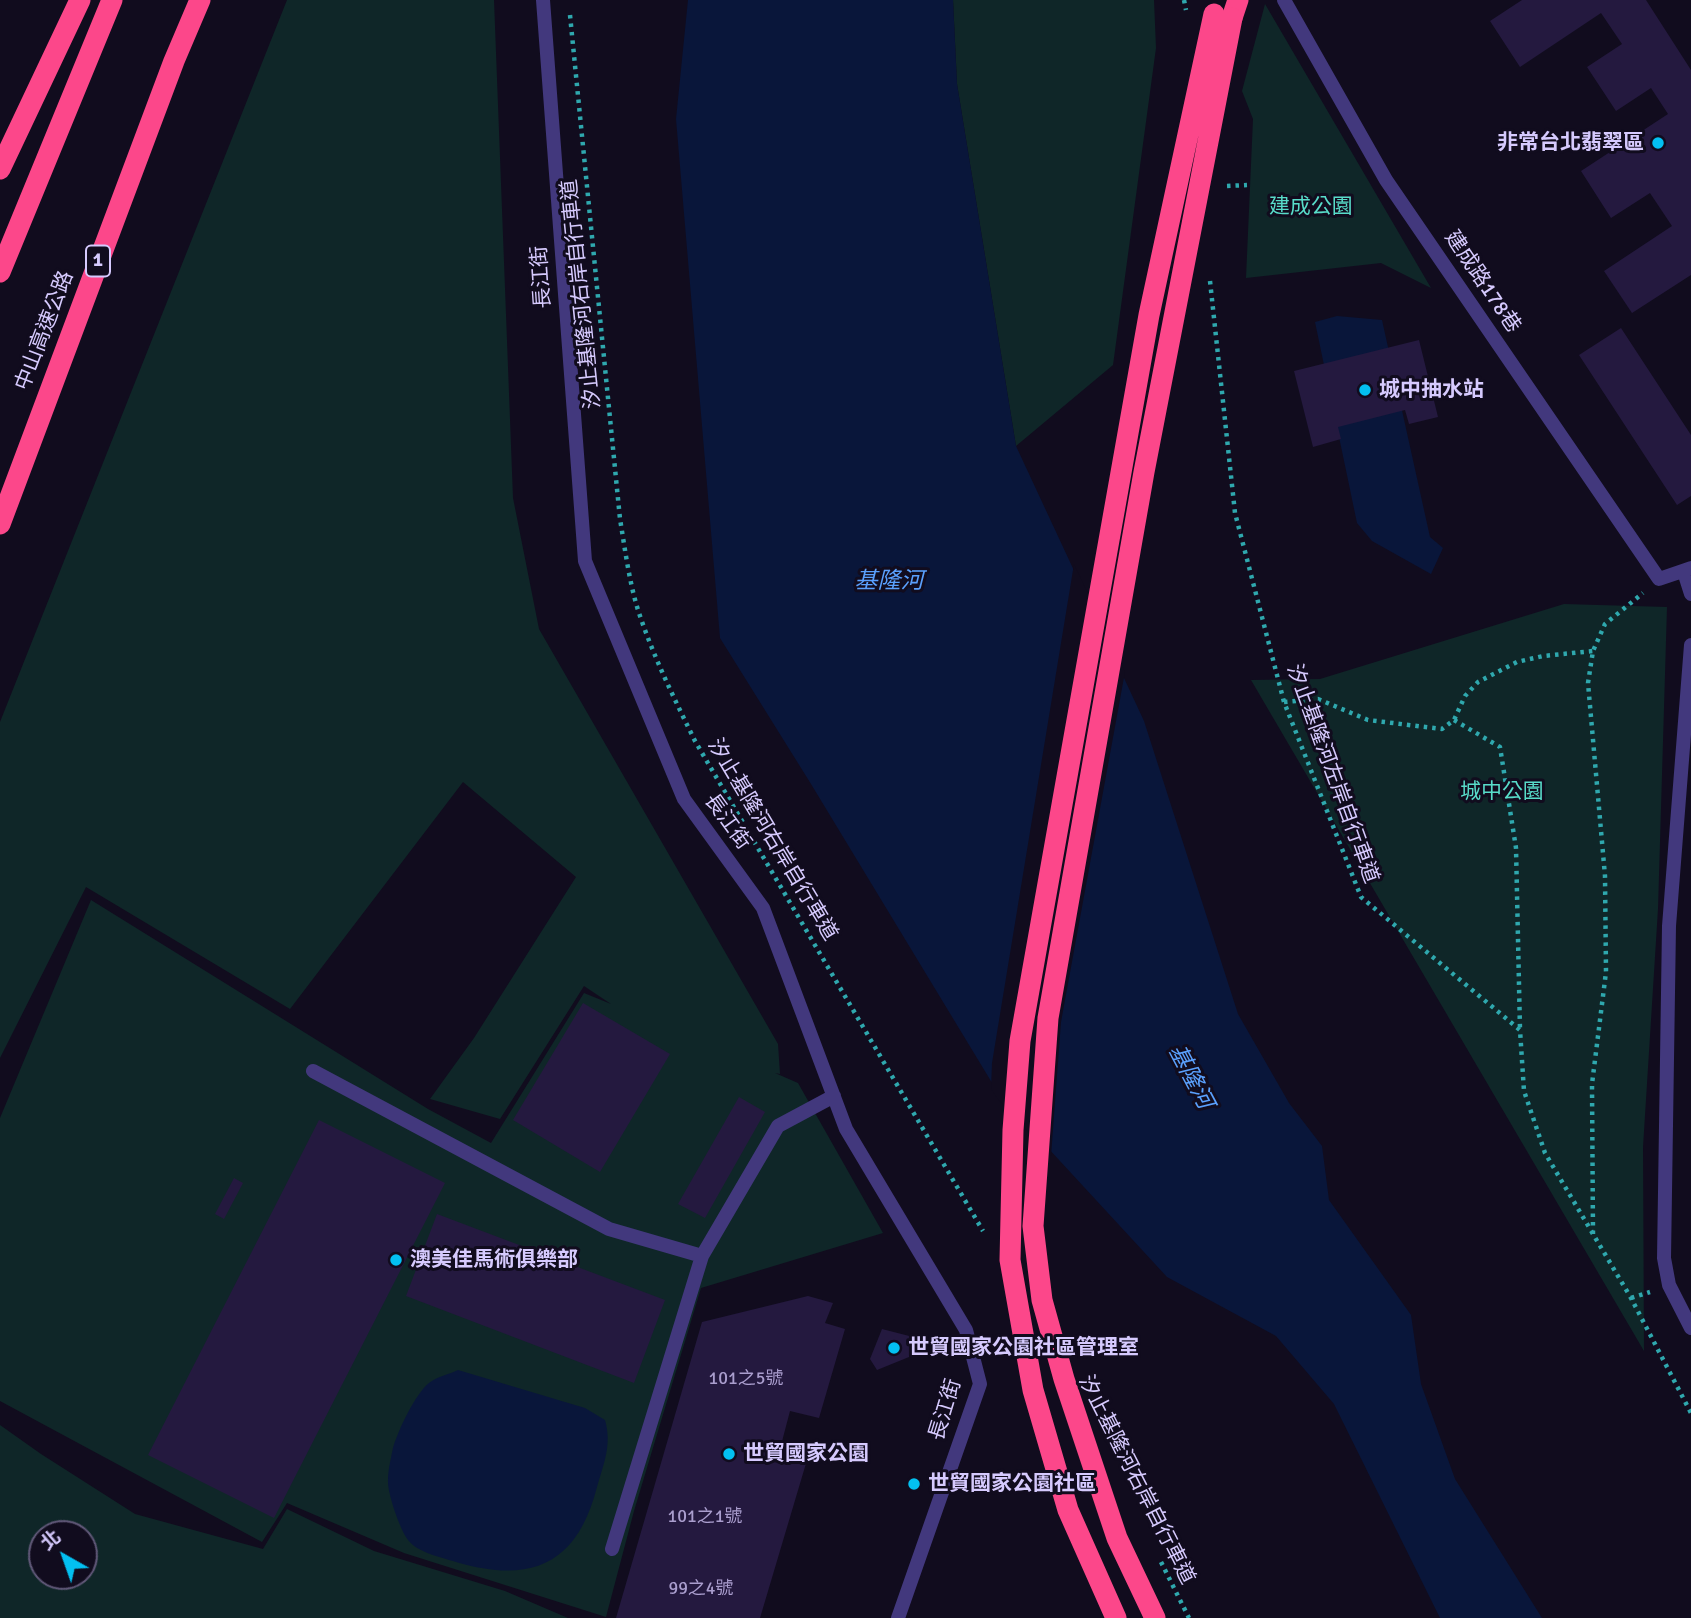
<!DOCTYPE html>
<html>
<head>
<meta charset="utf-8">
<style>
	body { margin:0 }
	#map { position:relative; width:1691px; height:1618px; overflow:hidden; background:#110c1e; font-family:Signika,"Noto Sans TC",sans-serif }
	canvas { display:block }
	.north { position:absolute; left:28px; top:1520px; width:70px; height:70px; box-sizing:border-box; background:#110c1e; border:2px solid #605878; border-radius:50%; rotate:320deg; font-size:19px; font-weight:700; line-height:28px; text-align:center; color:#d6cafe }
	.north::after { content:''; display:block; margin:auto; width:24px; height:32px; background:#03c0f1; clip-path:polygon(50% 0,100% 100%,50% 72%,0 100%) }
</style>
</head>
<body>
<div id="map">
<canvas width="1691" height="1618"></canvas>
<div class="north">北</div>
</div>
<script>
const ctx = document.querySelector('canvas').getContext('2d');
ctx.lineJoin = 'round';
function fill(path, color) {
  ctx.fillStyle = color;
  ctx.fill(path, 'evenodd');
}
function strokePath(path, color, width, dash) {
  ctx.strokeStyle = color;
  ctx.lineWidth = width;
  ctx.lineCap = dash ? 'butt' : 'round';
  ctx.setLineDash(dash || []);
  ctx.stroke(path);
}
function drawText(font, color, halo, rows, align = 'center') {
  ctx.font = font + ' Signika,"Noto Sans TC",sans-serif';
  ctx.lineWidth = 6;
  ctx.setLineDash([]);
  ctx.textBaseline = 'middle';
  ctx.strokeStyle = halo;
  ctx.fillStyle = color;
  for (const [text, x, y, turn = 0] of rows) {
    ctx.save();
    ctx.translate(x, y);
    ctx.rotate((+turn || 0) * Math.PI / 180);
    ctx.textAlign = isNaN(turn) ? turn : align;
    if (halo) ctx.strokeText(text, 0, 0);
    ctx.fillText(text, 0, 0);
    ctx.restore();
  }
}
const green = new Path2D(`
	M 287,0 L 494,0 L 513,498 L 539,629 L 778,1044 L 780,1074 L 775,1073 L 798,1083 L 883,1233 L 701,1288 L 634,1511 L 606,1617 L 404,1553 L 287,1503 L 262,1542 L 0,1401 L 0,1118 L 91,900 L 428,1109 L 491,1143 L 584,993 L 611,1004 L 584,986 L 500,1119 L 430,1099 L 474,1038 L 576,877 L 463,782 L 290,1009 L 86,887 L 0,1058 L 0,722 Z
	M 953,0 L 1154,0 L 1156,48 L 1113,365 L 1016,446 L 957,84 Z
	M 1265,4 L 1431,288 L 1381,263 L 1246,278 L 1253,119 L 1242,91 Z
	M 1564,604 L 1667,607 L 1658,909 L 1643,1147 L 1644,1351 L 1251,680 L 1320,679 Z
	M 0,1425 L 41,1454 L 135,1514 L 263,1549 L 287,1509 L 374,1551 L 505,1591 L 568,1618 L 0,1618 ZM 42,1534 L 84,1534 L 84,1576 L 42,1576 Z`);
const water = new Path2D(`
	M 688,0 L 953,0 L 957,84 L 1016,446 L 1144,721 L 1238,1014 L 1289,1103 L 1322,1146 L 1329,1200 L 1411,1315 L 1421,1384 L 1455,1479 L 1542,1618 L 1440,1618 L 1334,1404 L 1276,1336 L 1167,1277 L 1000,1096 L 811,784 L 720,638 L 676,119 Z
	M 1337,316 L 1382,320 L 1430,537 L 1443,548 L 1431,574 L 1372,541 L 1357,523 L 1315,322 Z
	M 458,1370 L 585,1408 L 605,1420 C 612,1445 604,1462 597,1487 C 577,1565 531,1584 456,1562 C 441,1557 418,1553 408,1540 C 400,1530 387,1492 388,1480 C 388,1470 391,1458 393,1448 C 398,1431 415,1394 429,1383 C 436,1377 450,1374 458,1370 Z`);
const pier = new Path2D(`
	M 1074,564 L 1125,672 L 1061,1022 L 1051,1156 L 997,1098 L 991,1089 L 992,1063 Z`);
const building = new Path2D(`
	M 1522,0 L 1646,0 L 1691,70 L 1691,275 L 1632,313 L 1604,271 L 1672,226 L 1650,193 L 1611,218 L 1581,171 L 1668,114 L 1651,88 L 1616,111 L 1587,67 L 1622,44 L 1601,13 L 1520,67 L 1490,21 Z
	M 1621,328 L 1691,435 L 1691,496 L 1677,505 L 1579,355 Z
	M 1419,340 L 1438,417 L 1409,424 L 1405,410 L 1338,427 L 1341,439 L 1313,447 L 1294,371 Z
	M 583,1003 L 670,1054 L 600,1172 L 513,1120 Z
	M 739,1097 L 765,1112 L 705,1218 L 678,1204 Z
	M 319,1120 L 445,1183 L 274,1518 L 148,1455 Z
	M 234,1178 L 243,1183 L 224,1219 L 215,1214 Z
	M 437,1214 L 665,1300 L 634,1383 L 406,1296 Z
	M 808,1296 L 833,1303 L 825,1323 L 845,1329 L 819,1418 L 790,1411 L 780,1449 L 807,1460 L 760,1618 L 616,1618 L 702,1322 Z
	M 882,1329 L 917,1338 L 909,1357 L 877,1370 L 870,1359 Z`);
const path = new Path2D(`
	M 1184,0 L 1186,10
	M 570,15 L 620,519 C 625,549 629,581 638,610 C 653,656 674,698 695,741 L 983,1231
	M 1227,186 L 1247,185
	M 1210,281 L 1235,513 L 1284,702 L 1361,897 L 1520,1030 L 1524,1091 L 1545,1153 L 1631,1298 L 1691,1413
	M 1284,702 L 1318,699 L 1368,720 L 1442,729 L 1454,720 L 1465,696 L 1478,682 L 1517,662 L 1543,656 L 1593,651
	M 1454,720 L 1500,747 L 1516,848 L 1520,1030
	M 1593,1234 L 1592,1084 L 1606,972 L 1605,876 L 1588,683 L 1593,651 L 1605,624 L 1643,593
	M 1631,1298 L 1650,1292
	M 1161,1562 L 1189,1618`);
const lane = new Path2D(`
	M 543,0 L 585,561 L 684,799 L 763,908 L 846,1129 L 966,1330 L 980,1384 L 898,1618
	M 1284,0 L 1386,180 L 1659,579 L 1691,568
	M 1684,572 L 1691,594
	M 1691,645 L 1669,926 L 1664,1258 L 1669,1285 L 1691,1328
	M 313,1071 L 609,1229 L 702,1256
	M 612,1549 L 702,1256 L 778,1126 L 834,1096`);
const highway = new Path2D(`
	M 1232,18 L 1238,0
	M 0,169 L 80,0
	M 0,272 L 112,0
	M 0,524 L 174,61 L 200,0`);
const highwayBridge = new Path2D(`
	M 1116,1618 L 1068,1510 L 1033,1390 L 1010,1260 L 1013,1130 L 1020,1041 L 1149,315 L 1214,14
	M 1155,1618 L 1117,1538 L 1064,1379 L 1042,1300 L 1033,1226 L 1048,1018 L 1144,472 L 1232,18`);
const markers = [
	[1658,143,7,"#03c0f1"],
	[1365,390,7,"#03c0f1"],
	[396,1260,7,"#03c0f1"],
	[894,1348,7,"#03c0f1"],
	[729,1454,7,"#03c0f1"],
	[914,1484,7,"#03c0f1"]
];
const numberNames = [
	["101之5號",746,1379],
	["101之1號",705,1517],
	["99之4號",701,1589]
];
const shields = [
	[98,261,24]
];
const shieldNames = [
	["1",98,261]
];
const poiNames = [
	["非常台北翡翠區",1644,143,"right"],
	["城中抽水站",1379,390],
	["澳美佳馬術俱樂部",410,1260],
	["世貿國家公園社區管理室",908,1348],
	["世貿國家公園",743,1454],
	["世貿國家公園社區",928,1484]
];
const parkNames = [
	["建成公園",1311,207],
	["城中公園",1502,792]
];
const streetNames = [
	["長江街",542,277,-94],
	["建成路178巷",1482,282,56],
	["汐止基隆河右岸自行車道",582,294,-96],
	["中山高速公路",45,331,-69],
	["汐止基隆河左岸自行車道",1332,774,70],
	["長江街",727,822,54],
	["汐止基隆河右岸自行車道",772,840,59],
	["長江街",946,1410,-73],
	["汐止基隆河右岸自行車道",1136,1480,63]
];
const waterNames = [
	["基隆河",889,582],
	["基隆河",1190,1077,62]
];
fill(green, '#0f2628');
fill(water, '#09163a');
fill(pier, '#110c1e');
fill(building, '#24193f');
strokePath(path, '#2fa8ae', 4.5, [3.5, 5]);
strokePath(lane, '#42387d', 14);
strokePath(highway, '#fc478a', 21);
strokePath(highwayBridge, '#fc478a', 21);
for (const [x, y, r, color] of markers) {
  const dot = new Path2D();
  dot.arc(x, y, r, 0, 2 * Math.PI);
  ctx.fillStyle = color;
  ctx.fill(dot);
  strokePath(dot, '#110c1e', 2.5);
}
drawText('18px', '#aa9ece', null, numberNames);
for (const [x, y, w] of shields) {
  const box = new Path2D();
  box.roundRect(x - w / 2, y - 15.5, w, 31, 5);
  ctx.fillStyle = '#110c1e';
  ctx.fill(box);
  strokePath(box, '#d6cafe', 2);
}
drawText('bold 19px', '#d6cafe', null, shieldNames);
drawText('bold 21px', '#d6cafe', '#110c1e', poiNames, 'left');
drawText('21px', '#58dcc9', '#110c1e', parkNames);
drawText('21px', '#d6cafe', '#110c1e', streetNames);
drawText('italic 23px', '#5aa0fd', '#110c1e', waterNames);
</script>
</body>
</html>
